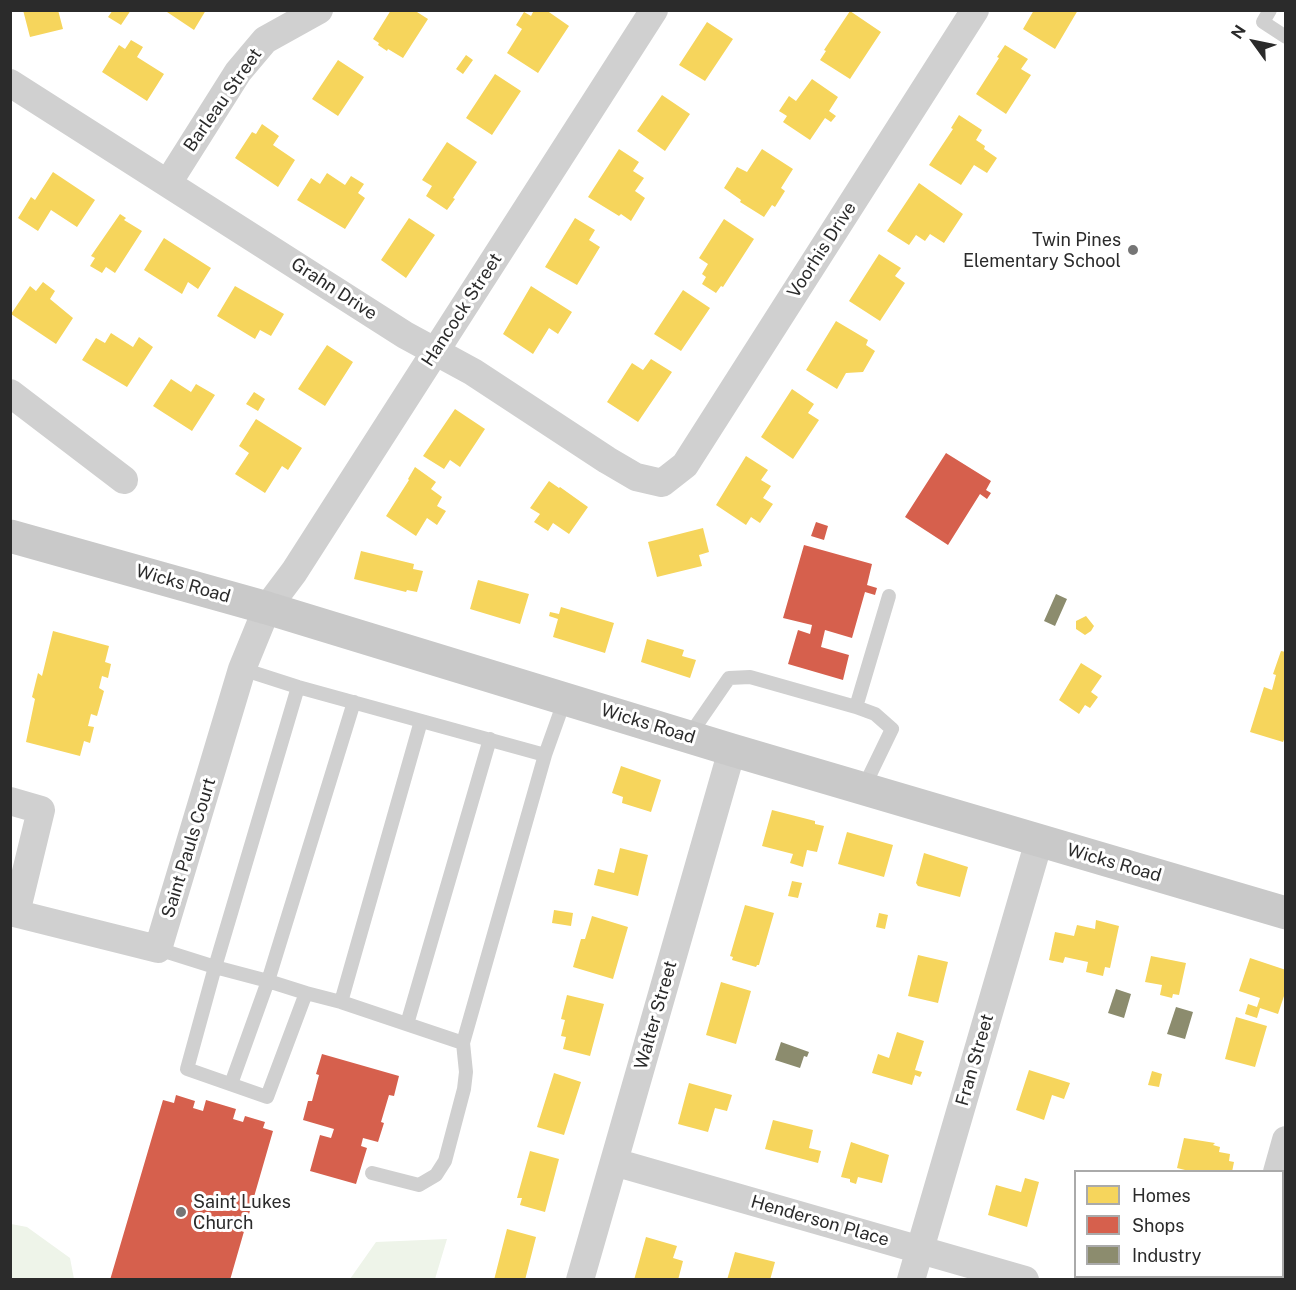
<!DOCTYPE html>
<html>
<head>
<meta charset="utf-8">
<style>
	body { margin:0 }
	#map { position:relative; width:1296px; height:1290px; overflow:hidden; background:#fff; font-family:"Public Sans",sans-serif }
	canvas { display:block }
	.frame { position:absolute; inset:0; border:12px solid #2b2b2b; pointer-events:none }
	.legend { position:absolute; left:1074px; top:1170px; width:210px; height:108px; box-sizing:border-box; background:#fff; border:2px solid #aaa; margin:0; padding:8px 10px; list-style:none; font-size:18px; color:#2b2b2b }
	.legend li { display:flex; align-items:center; gap:12px; height:30px }
	.legend b { width:30px; border:2px solid #aaa }
	.north { position:absolute; left:1224px; top:12px; width:60px; height:60px; -webkit-text-stroke:4px #fff; paint-order:stroke; rotate:303deg; font-size:16px; font-weight:700; line-height:24px; text-align:center; color:#2b2b2b }
	.north::after { content:''; display:block; margin:auto; width:21px; height:27px; background:#2b2b2b; clip-path:polygon(50% 0,100% 100%,50% 72%,0 100%) }
</style>
</head>
<body>
<div id="map">
<canvas width="1296" height="1290"></canvas>
<div class="frame"></div>
<ul class="legend">
<li><b style="height:16px;background:#f6d55c"></b>Homes</li>
<li><b style="height:16px;background:#d6604d"></b>Shops</li>
<li><b style="height:16px;background:#8c8c6e"></b>Industry</li>
</ul>
<div class="north">N</div>
</div>
<script>
const ctx = document.querySelector('canvas').getContext('2d');
ctx.lineJoin = 'round';
function fill(path, color) {
  ctx.fillStyle = color;
  ctx.fill(path, 'evenodd');
}
function strokePath(path, color, width, dash) {
  ctx.strokeStyle = color;
  ctx.lineWidth = width;
  ctx.lineCap = dash ? 'butt' : 'round';
  ctx.setLineDash(dash || []);
  ctx.stroke(path);
}
function drawText(font, color, halo, rows, align = 'center') {
  ctx.font = font + ' "Public Sans",sans-serif';
  ctx.lineWidth = 6;
  ctx.setLineDash([]);
  ctx.textBaseline = 'middle';
  ctx.strokeStyle = halo;
  ctx.fillStyle = color;
  for (const [text, x, y, turn = 0] of rows) {
    ctx.save();
    ctx.translate(x, y);
    ctx.rotate((+turn || 0) * Math.PI / 180);
    ctx.textAlign = isNaN(turn) ? turn : align;
    if (halo) ctx.strokeText(text, 0, 0);
    ctx.fillText(text, 0, 0);
    ctx.restore();
  }
}
const green = new Path2D(`
	M 11,1224 L 27,1227 L 70,1258 L 74,1279 L 11,1279 Z
	M 447,1239 L 435,1279 L 350,1279 L 376,1242 Z`);
const homes = new Path2D(`
	M 23,10 L 58,10 L 63,29 L 30,37 Z
	M 113,10 L 131,10 L 121,25 L 108,17 Z
	M 164,10 L 206,10 L 194,30 Z
	M 391,10 L 419,10 L 417,12 L 428,19 L 403,58 L 388,49 L 387,51 L 378,45 L 379,43 L 373,39 Z
	M 534,10 L 546,10 L 569,26 L 538,73 L 507,53 L 522,29 L 516,25 L 524,12 L 531,16 Z
	M 1034,10 L 1078,10 L 1055,49 L 1023,29 Z
	M 850,11 L 881,32 L 850,79 L 820,60 L 826,51 L 824,50 Z
	M 707,22 L 733,39 L 705,81 L 679,65 Z
	M 131,40 L 143,47 L 137,57 L 164,74 L 147,101 L 102,72 L 119,45 L 125,49 Z
	M 1005,45 L 1028,59 L 1021,69 L 1031,75 L 1006,114 L 976,94 L 999,58 L 997,57 Z
	M 466,55 L 473,60 L 463,74 L 456,69 Z
	M 338,60 L 364,77 L 338,116 L 312,99 Z
	M 495,74 L 521,91 L 492,135 L 466,118 Z
	M 812,79 L 838,97 L 829,111 L 836,116 L 831,122 L 825,118 L 810,140 L 783,122 L 787,116 L 779,111 L 789,96 L 796,101 Z
	M 662,95 L 690,114 L 665,151 L 637,131 Z
	M 959,115 L 982,130 L 976,140 L 985,146 L 984,149 L 997,158 L 987,173 L 974,165 L 961,185 L 929,165 L 953,129 L 951,128 Z
	M 262,124 L 279,136 L 273,145 L 295,160 L 278,187 L 235,158 L 252,132 L 256,134 Z
	M 447,142 L 477,162 L 453,198 L 455,199 L 447,210 L 426,196 L 432,186 L 422,180 Z
	M 619,149 L 639,162 L 633,171 L 644,178 L 635,191 L 645,198 L 631,221 L 621,214 L 619,216 L 588,197 Z
	M 762,149 L 793,169 L 781,188 L 785,191 L 775,207 L 772,205 L 764,217 L 740,202 L 741,200 L 724,188 L 737,167 L 747,172 Z
	M 53,172 L 95,200 L 77,227 L 51,210 L 38,231 L 18,218 L 31,197 L 35,200 Z
	M 327,173 L 345,185 L 351,176 L 364,184 L 358,193 L 365,198 L 345,229 L 297,200 L 311,178 L 320,184 Z
	M 919,183 L 963,214 L 944,243 L 930,234 L 925,241 L 916,235 L 909,245 L 887,231 Z
	M 120,214 L 126,218 L 124,220 L 142,231 L 115,273 L 106,267 L 102,273 L 90,266 L 95,258 L 91,256 Z
	M 409,218 L 435,235 L 406,278 L 381,260 Z
	M 575,218 L 595,230 L 589,240 L 600,247 L 577,285 L 545,267 Z
	M 724,219 L 754,239 L 723,287 L 721,286 L 716,293 L 702,284 L 706,277 L 702,274 L 708,264 L 699,258 Z
	M 164,238 L 211,268 L 198,289 L 188,282 L 182,294 L 144,270 Z
	M 879,254 L 901,268 L 895,276 L 905,283 L 880,321 L 849,301 Z
	M 43,282 L 55,291 L 50,299 L 73,318 L 56,344 L 11,314 L 30,286 L 36,291 Z
	M 235,286 L 284,314 L 271,336 L 260,330 L 255,339 L 217,316 Z
	M 531,286 L 572,312 L 558,334 L 549,328 L 533,354 L 503,334 Z
	M 683,290 L 710,308 L 681,351 L 654,334 Z
	M 836,321 L 868,340 L 866,345 L 875,351 L 863,372 L 846,373 L 837,389 L 806,370 Z
	M 111,333 L 133,347 L 139,337 L 153,347 L 127,387 L 82,360 L 96,338 L 105,343 Z
	M 327,345 L 353,362 L 325,406 L 298,389 Z
	M 651,359 L 672,372 L 638,422 L 607,402 L 632,363 L 643,370 Z
	M 171,379 L 191,392 L 196,384 L 215,395 L 192,431 L 153,406 Z
	M 792,389 L 814,404 L 808,413 L 819,420 L 793,459 L 761,437 Z
	M 254,392 L 265,399 L 258,411 L 246,404 Z
	M 455,409 L 485,429 L 460,467 L 450,460 L 444,469 L 423,456 Z
	M 256,419 L 302,448 L 288,470 L 282,466 L 265,493 L 235,474 L 249,453 L 239,446 Z
	M 746,456 L 768,470 L 761,480 L 771,486 L 763,498 L 773,504 L 760,523 L 751,517 L 746,525 L 716,505 Z
	M 415,467 L 436,482 L 431,489 L 442,497 L 437,506 L 446,511 L 437,525 L 427,518 L 416,536 L 386,516 L 409,480 L 408,479 Z
	M 549,481 L 559,488 L 560,487 L 588,507 L 569,534 L 553,523 L 548,531 L 534,522 L 540,514 L 530,508 Z
	M 703,528 L 709,552 L 699,555 L 702,566 L 657,577 L 648,542 Z
	M 361,551 L 414,564 L 413,569 L 423,571 L 417,592 L 407,590 L 406,592 L 354,579 Z
	M 478,580 L 529,594 L 520,624 L 470,609 Z
	M 561,607 L 614,623 L 605,653 L 553,637 L 558,619 L 549,616 L 550,612 L 559,614 Z
	M 1086,616 L 1094,626 L 1091,631 L 1085,635 L 1076,629 L 1076,621 Z
	M 53,631 L 109,646 L 105,662 L 111,664 L 108,678 L 102,676 L 99,688 L 104,691 L 97,716 L 91,714 L 88,726 L 94,727 L 90,743 L 84,741 L 80,756 L 26,742 L 35,699 L 32,697 L 38,673 L 42,676 Z
	M 647,639 L 684,650 L 682,656 L 696,660 L 690,678 L 641,662 Z
	M 1281,651 L 1286,652 L 1286,735 L 1283,742 L 1250,732 L 1264,687 L 1272,690 L 1276,675 L 1273,674 Z
	M 1081,663 L 1102,676 L 1091,692 L 1098,697 L 1090,708 L 1085,705 L 1079,714 L 1059,700 Z
	M 621,766 L 661,780 L 651,812 L 622,803 L 623,797 L 612,793 Z
	M 772,810 L 815,821 L 815,824 L 824,826 L 817,852 L 807,850 L 803,867 L 790,863 L 793,854 L 762,846 Z
	M 847,832 L 893,845 L 884,877 L 838,864 Z
	M 620,848 L 648,855 L 638,896 L 594,885 L 598,869 L 614,873 Z
	M 924,853 L 968,867 L 960,897 L 918,886 L 916,883 Z
	M 792,881 L 802,883 L 798,898 L 788,896 Z
	M 745,905 L 774,913 L 759,965 L 757,965 L 756,967 L 732,960 L 733,957 L 730,956 Z
	M 554,910 L 573,913 L 571,926 L 552,923 Z
	M 879,913 L 888,915 L 885,929 L 876,927 Z
	M 592,916 L 628,927 L 613,979 L 573,967 L 581,939 L 585,939 Z
	M 1096,920 L 1119,926 L 1110,968 L 1105,967 L 1103,976 L 1086,972 L 1088,962 L 1065,957 L 1063,963 L 1049,960 L 1055,932 L 1074,936 L 1077,925 L 1095,929 Z
	M 918,955 L 948,962 L 938,1003 L 908,996 Z
	M 1151,956 L 1186,963 L 1179,995 L 1173,994 L 1172,998 L 1160,995 L 1162,985 L 1145,982 Z
	M 1250,958 L 1286,970 L 1286,990 L 1278,1014 L 1260,1008 L 1257,1018 L 1245,1014 L 1248,1004 L 1257,1007 L 1260,998 L 1239,991 Z
	M 721,982 L 751,991 L 736,1044 L 706,1035 Z
	M 567,995 L 604,1004 L 590,1056 L 563,1049 L 566,1037 L 561,1036 L 565,1020 L 561,1019 Z
	M 1236,1017 L 1267,1026 L 1255,1067 L 1225,1059 Z
	M 897,1032 L 924,1041 L 915,1070 L 922,1072 L 920,1077 L 915,1075 L 912,1085 L 872,1073 L 878,1054 L 889,1058 Z
	M 1029,1070 L 1070,1083 L 1064,1099 L 1052,1095 L 1044,1120 L 1016,1110 Z
	M 1152,1071 L 1162,1074 L 1159,1087 L 1148,1085 Z
	M 554,1073 L 581,1082 L 564,1135 L 537,1127 Z
	M 689,1083 L 732,1095 L 727,1111 L 715,1108 L 708,1132 L 678,1124 Z
	M 773,1120 L 813,1130 L 809,1148 L 821,1151 L 818,1163 L 765,1149 Z
	M 1184,1138 L 1215,1143 L 1213,1145 L 1220,1147 L 1219,1152 L 1230,1154 L 1229,1161 L 1234,1162 L 1232,1172 L 1193,1172 L 1177,1168 Z
	M 851,1142 L 889,1155 L 882,1183 L 858,1177 L 856,1184 L 850,1182 L 850,1179 L 841,1177 Z
	M 530,1151 L 559,1159 L 545,1212 L 520,1205 L 522,1198 L 517,1198 Z
	M 1025,1178 L 1039,1182 L 1027,1227 L 988,1215 L 996,1185 L 1021,1192 Z
	M 507,1229 L 536,1237 L 525,1280 L 494,1280 Z
	M 646,1237 L 677,1246 L 673,1258 L 683,1261 L 678,1280 L 634,1280 Z
	M 735,1252 L 775,1262 L 770,1280 L 727,1280 Z`);
const shops = new Path2D(`
	M 946,453 L 991,481 L 986,490 L 991,493 L 987,499 L 980,494 L 948,545 L 905,517 Z
	M 816,522 L 828,526 L 824,540 L 811,536 Z
	M 804,545 L 872,564 L 867,585 L 877,588 L 875,595 L 865,592 L 852,638 L 825,630 L 821,647 L 849,655 L 843,680 L 788,664 L 798,630 L 810,634 L 812,625 L 783,618 Z
	M 322,1054 L 399,1076 L 394,1096 L 389,1095 L 381,1122 L 384,1123 L 378,1142 L 363,1138 L 361,1146 L 367,1148 L 356,1184 L 310,1171 L 320,1135 L 331,1138 L 334,1129 L 303,1120 L 308,1101 L 312,1101 L 319,1075 L 316,1074 Z
	M 176,1095 L 195,1101 L 193,1108 L 203,1111 L 206,1100 L 236,1109 L 233,1119 L 243,1122 L 245,1116 L 265,1122 L 263,1128 L 273,1131 L 230,1280 L 110,1280 L 163,1100 L 174,1103 Z`);
const industry = new Path2D(`
	M 1056,594 L 1067,599 L 1055,626 L 1044,621 Z
	M 1116,989 L 1131,994 L 1124,1018 L 1108,1013 Z
	M 1176,1007 L 1193,1012 L 1185,1039 L 1167,1034 Z
	M 781,1042 L 809,1052 L 807,1057 L 804,1056 L 800,1068 L 775,1060 Z`);
const lane = new Path2D(`
	M 1270,10 L 1263,22 L 1286,37
	M 242,669 L 298,687 L 545,755
	M 298,687 L 215,967 L 268,981 L 306,993
	M 689,736 L 729,678 L 750,677 L 856,707
	M 863,789 L 892,729 L 875,714 L 856,707 L 889,596
	M 158,949 L 215,967 L 187,1069 L 267,1097 L 306,993 L 341,1002 L 463,1043 L 545,755 L 565,699
	M 341,1002 L 421,721
	M 407,1024 L 490,739
	M 231,1084 L 268,981 L 354,702
	M 372,1173 L 419,1185 L 436,1175 L 445,1161 L 464,1089 L 466,1072 L 463,1043`);
const street = new Path2D(`
	M 10,83 L 405,335 L 473,372 L 607,460 L 636,477 L 662,483 L 685,465 L 975,10
	M 168,183 L 238,72 L 265,40 L 319,10
	M 10,393 L 124,480
	M 10,801 L 41,810 L 16,913
	M 10,912 L 158,949 L 242,669 L 267,608 L 294,572 L 654,10
	M 614,1162 L 1025,1280
	M 1277,1172 L 1286,1140
	M 580,1280 L 732,750
	M 911,1280 L 1039,841
	M 1246,1280 L 1247,1276`);
const secondary = new Path2D(`
	M 10,536 L 267,608 L 732,750 L 1286,913`);
const markers = [
	[1133,250,6,"#757575"],
	[181,1212,6,"#757575"]
];
const streetNames = [
	["Barleau Street",223,100,-55],
	["Voorhis Drive",822,250,-57],
	["Grahn Drive",334,289,33],
	["Hancock Street",462,310,-57],
	["Wicks Road",183,584,16],
	["Wicks Road",648,724,17],
	["Saint Pauls Court",189,848,-73],
	["Wicks Road",1114,863,16],
	["Walter Street",656,1015,-74],
	["Fran Street",975,1060,-74],
	["Henderson Place",820,1221,16]
];
const poiNames = [
	["Twin Pines",1121,240],
	["Elementary School",1121,261],
	["Saint Lukes",193,1202,"left"],
	["Church",193,1223,"left"]
];
fill(green, '#eef4e9');
fill(homes, '#f6d55c');
fill(shops, '#d6604d');
fill(industry, '#8c8c6e');
strokePath(lane, '#d0d0d0', 14);
strokePath(street, '#d0d0d0', 28);
strokePath(secondary, '#c9c9c9', 33);
for (const [x, y, r, color] of markers) {
  const dot = new Path2D();
  dot.arc(x, y, r, 0, 2 * Math.PI);
  ctx.fillStyle = color;
  ctx.fill(dot);
  strokePath(dot, '#fff', 2);
}
drawText('18px', '#2b2b2b', '#fff', streetNames);
drawText('18px', '#2b2b2b', '#fff', poiNames, 'right');
</script>
</body>
</html>
